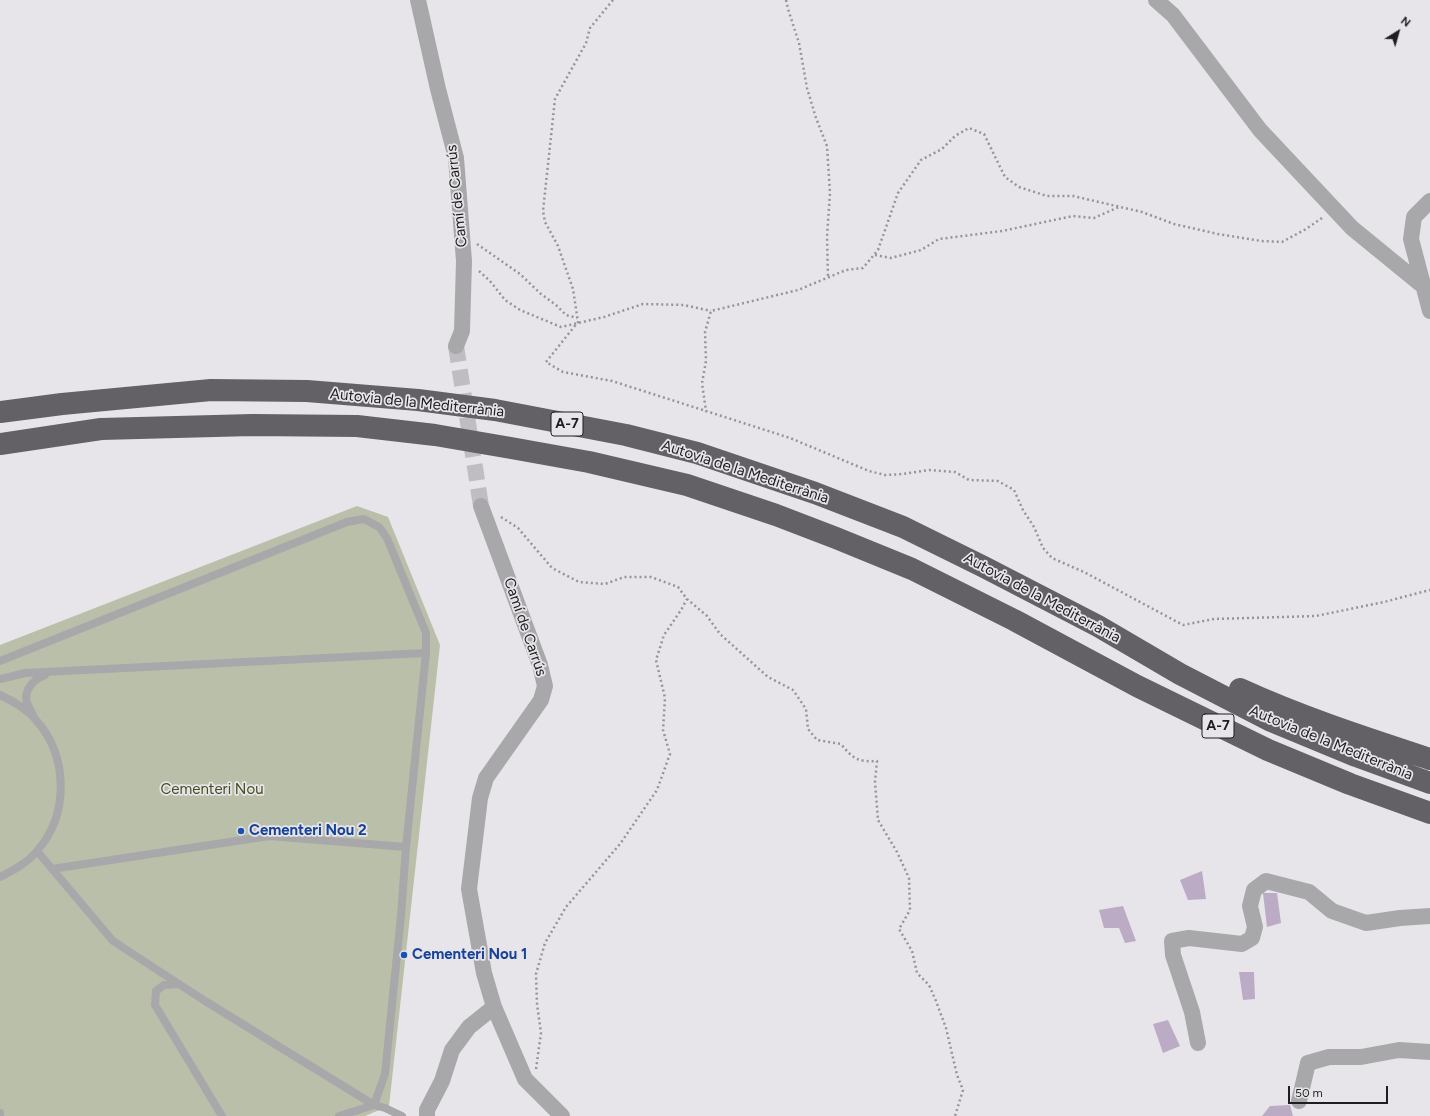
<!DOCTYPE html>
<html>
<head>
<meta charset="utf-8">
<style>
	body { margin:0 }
	#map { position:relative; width:1430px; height:1116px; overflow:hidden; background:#e7e5e9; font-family:Figtree,sans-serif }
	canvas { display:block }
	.north { position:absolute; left:1378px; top:12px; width:40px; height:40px; -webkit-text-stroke:3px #e7e5e9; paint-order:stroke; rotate:37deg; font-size:11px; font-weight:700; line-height:16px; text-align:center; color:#1e1d1f }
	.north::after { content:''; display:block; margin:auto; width:14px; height:18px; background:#1e1d1f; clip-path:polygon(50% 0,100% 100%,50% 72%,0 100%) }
	.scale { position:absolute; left:1288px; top:1086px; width:100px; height:18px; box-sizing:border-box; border:2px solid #1e1d1f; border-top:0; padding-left:5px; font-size:12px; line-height:14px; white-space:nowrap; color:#1e1d1f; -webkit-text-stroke:3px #e7e5e9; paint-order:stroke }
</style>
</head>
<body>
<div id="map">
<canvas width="1430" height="1116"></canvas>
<div class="north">N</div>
<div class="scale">50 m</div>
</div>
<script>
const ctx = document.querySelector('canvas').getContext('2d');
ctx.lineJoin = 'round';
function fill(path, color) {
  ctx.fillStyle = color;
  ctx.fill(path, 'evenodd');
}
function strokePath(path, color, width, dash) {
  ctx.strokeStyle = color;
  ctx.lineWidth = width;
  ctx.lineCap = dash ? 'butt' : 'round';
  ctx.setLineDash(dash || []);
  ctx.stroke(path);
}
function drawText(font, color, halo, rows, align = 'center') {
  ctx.font = font + ' Figtree,sans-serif';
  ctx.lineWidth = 3.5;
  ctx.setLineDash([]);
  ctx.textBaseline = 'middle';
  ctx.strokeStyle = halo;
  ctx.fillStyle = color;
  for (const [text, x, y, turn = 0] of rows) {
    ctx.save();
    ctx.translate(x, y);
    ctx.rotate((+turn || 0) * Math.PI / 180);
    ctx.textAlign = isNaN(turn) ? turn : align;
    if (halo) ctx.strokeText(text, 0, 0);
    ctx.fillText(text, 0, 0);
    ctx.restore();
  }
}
const green = new Path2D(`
	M 357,506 L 388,517 L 440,645 L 389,1106 L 365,1116 L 0,1116 L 0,645 Z`);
const building = new Path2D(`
	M 1202,871 L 1206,899 L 1188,900 L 1180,880 Z
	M 1263,893 L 1277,893 L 1281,923 L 1267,927 Z
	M 1123,906 L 1136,941 L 1125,943 L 1119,928 L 1104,928 L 1099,910 Z
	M 1239,972 L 1254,972 L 1255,999 L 1243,1000 Z
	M 1168,1020 L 1180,1046 L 1163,1053 L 1153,1024 Z
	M 1290,1105 L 1293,1116 L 1262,1116 L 1270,1106 Z`);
const streetTunnel = new Path2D(`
	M 456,346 L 481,506`);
const path = new Path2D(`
	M 613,0 L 590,28 L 586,43 L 555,99 L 543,211 L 545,222 L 558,246 L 573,289 L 578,322 L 546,362 L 563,372 L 612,381 L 706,411
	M 786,0 L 788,9 L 799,43 L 807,88 L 816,118 L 827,146 L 830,193 L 827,237 L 828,277
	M 1322,218 L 1306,229 L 1282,242 L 1261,241 L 1218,234 L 1174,224 L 1142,212 L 1073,196 L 1047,196 L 1019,187 L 1005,177 L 984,134 L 969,128 L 955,136 L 942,149 L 921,160 L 898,193 L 878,250 L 863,268 L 846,270 L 798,290 L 711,311 L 705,332 L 706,361 L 702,383 L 706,411 L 790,438 L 869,471 L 885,475 L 903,474 L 929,470 L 955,472 L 969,480 L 998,481 L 1014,490 L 1023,510 L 1034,527 L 1043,548 L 1052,558 L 1084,572 L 1183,625 L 1214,619 L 1316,616 L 1384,602 L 1430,590
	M 477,244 L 520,274 L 541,294 L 556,305 L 566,315 L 577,318
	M 875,255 L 891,258 L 921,250 L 939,239 L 1002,231 L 1073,216 L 1094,218 L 1119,207
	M 479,271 L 490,281 L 505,300 L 520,310 L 561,327 L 604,317 L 643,304 L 684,305 L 711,311
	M 501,517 L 518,528 L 552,568 L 579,582 L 605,584 L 624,577 L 651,577 L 678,587 L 687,599 L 707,616 L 720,634 L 768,677 L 793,690 L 806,709 L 808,729 L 817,740 L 841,744 C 853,759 858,762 877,761 L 875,782 L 878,820 L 897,852 L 909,878 L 910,910 L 899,929 L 912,951 L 917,973 L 929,985 L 936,1001 L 946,1028 L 957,1075 L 963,1090 L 955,1116
	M 536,1069 L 541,1033 L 537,1004 L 536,974 L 545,943 L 566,907 L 620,844 L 657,790 L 670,754 L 663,730 L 665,698 L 656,660 L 664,635 L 681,610 L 687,599`);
const lane = new Path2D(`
	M 0,661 L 347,522 L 364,519 L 379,527 L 387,538 L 426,633 L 426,653 L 406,847 L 401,916 L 385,1074 L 374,1105
	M 0,679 L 25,673 L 426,653
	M 0,695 C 13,701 26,708 35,719 C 68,755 70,813 37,851 C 27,863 14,870 0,877
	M 33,715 C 31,711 29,707 27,703 C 23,690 34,679 45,675
	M 37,851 L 113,941 L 205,1001 L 374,1105 L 385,1108 L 402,1116
	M 52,869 L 269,836 L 406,847
	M 179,984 L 164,985 L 156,991 L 155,1005 L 222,1116
	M 0,1113 L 0,1116
	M 339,1116 L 374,1105`);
const street = new Path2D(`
	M 418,0 L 438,89 L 456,158 L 464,261 L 462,331 L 456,346
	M 1156,0 L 1173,15 L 1260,130 L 1352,228 L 1423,286
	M 1430,201 L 1414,217 L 1411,239 L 1430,311
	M 481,506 L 540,665 L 545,686 L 541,700 L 486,778 L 480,798 L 469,889 L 484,973 L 494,1007 L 525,1079 L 562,1116
	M 1198,1043 L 1192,1012 L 1173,955 L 1172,941 L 1189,938 L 1242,944 L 1252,938 L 1255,927 L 1250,906 L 1254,890 L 1266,881 L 1309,892 L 1332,911 L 1366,923 L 1400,918 L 1430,916
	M 1299,1101 L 1308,1063 L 1329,1057 L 1361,1057 L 1399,1050 L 1430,1052
	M 427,1116 L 427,1110 L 442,1081 L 452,1050 L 469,1027 L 494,1007`);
const highway = new Path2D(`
	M 0,412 L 62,404 L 211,390 L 307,391 L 418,400 L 495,410 L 626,435 L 697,453 L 815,493 L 903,527 L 984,567 L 1098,626 L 1180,674 L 1269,720 L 1356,756 L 1430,783
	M 0,444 L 101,429 L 252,425 L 357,426 L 435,435 L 511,448 L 589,462 L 687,485 L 776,515 L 836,538 L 912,569 L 1014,620 L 1137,686 L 1268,750 L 1350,784 L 1430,813
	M 1240,689 C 1301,717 1366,738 1430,759`);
const markers = [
	[241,831,4,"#1a4fb4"],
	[404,955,4,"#1a4fb4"]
];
const shields = [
	[567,424,32],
	[1218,726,32]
];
const shieldNames = [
	["A-7",567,424],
	["A-7",1218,726]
];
const streetNames = [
	["Camí de Carrús",457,196,-96],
	["Autovia de la Mediterrània",417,403,6],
	["Autovia de la Mediterrània",745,472,18],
	["Autovia de la Mediterrània",1042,598,28],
	["Camí de Carrús",525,627,71],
	["Autovia de la Mediterrània",1331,743,22]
];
const parkNames = [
	["Cementeri Nou",212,790]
];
const transitNames = [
	["Cementeri Nou 2",249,831],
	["Cementeri Nou 1",412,955]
];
fill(green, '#babfaa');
fill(building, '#bbabc5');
strokePath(streetTunnel, '#bfbdc1', 16, [16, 8]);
strokePath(path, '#959497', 2.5, [2, 3]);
strokePath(lane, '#a8a8aa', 8);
strokePath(street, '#a8a8aa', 16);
strokePath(highway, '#636165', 22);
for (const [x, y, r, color] of markers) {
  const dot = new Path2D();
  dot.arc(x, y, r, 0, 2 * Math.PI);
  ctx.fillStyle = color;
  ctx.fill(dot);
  strokePath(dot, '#e7e5e9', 1.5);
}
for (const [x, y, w] of shields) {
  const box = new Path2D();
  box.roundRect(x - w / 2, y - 12, w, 24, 3);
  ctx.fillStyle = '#e7e5e9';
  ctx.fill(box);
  strokePath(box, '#1e1d1f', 1);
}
drawText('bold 14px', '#1e1d1f', null, shieldNames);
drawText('15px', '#1e1d1f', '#e7e5e9', streetNames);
drawText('15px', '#454d1e', '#e7e5e9', parkNames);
drawText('bold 15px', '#164399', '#e7e5e9', transitNames, 'left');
</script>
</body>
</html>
